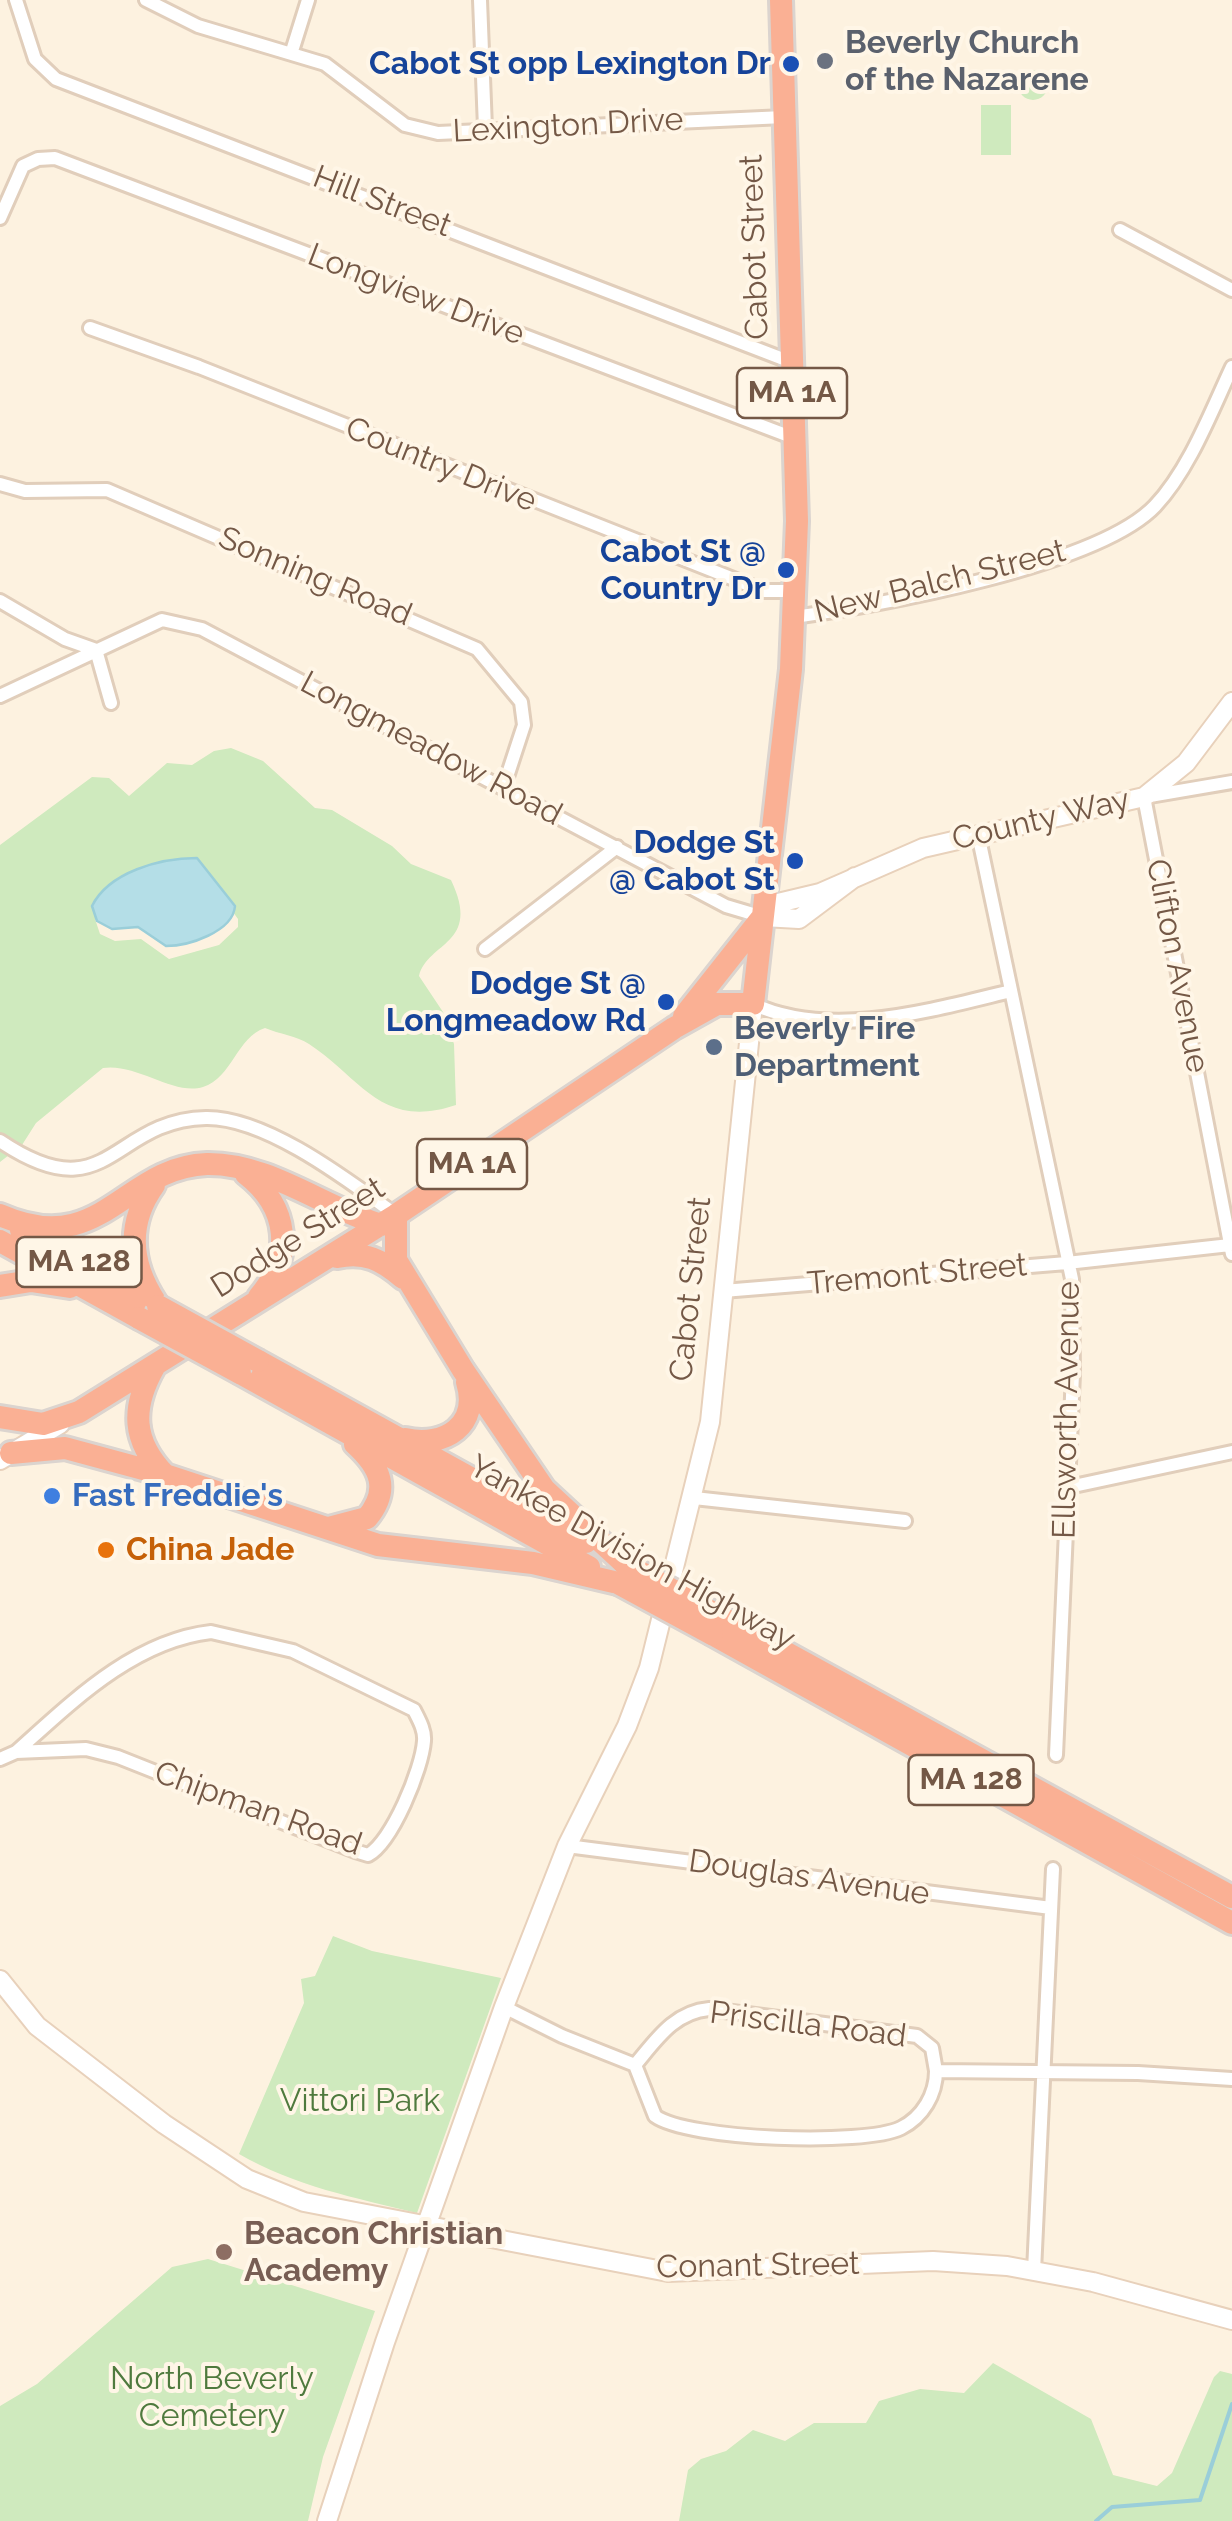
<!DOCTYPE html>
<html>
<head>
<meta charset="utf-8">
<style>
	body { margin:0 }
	canvas { display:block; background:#fdf2e0 }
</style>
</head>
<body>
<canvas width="1232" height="2521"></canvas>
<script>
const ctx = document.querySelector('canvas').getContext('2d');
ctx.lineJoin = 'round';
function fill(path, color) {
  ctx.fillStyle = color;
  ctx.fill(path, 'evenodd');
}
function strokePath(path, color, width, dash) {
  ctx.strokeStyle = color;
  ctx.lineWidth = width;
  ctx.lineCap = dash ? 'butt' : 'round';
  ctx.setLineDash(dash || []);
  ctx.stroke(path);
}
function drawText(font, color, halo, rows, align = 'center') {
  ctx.font = font + ' Raleway,sans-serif';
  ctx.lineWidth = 8;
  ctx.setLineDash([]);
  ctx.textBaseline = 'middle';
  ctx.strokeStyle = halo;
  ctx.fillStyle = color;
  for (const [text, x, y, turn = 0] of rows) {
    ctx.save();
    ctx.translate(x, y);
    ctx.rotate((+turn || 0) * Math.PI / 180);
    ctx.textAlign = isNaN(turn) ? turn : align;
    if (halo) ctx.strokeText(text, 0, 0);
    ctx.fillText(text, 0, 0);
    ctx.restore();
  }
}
const green = new Path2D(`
	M1018 85a15 15 0 1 1 30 0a15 15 0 1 1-30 0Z
	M 981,105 L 1011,105 L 1011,155 L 981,155 Z
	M 231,748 L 263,761 L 315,808 L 332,810 L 392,846 L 411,864 L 451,880 C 482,945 428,941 419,976 L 443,1012 L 454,1044 L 456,1105 C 381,1130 362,1079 309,1044 C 297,1036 279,1034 265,1028 C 237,1037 232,1078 203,1087 C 174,1096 137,1063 103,1068 L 36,1123 L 22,1145 L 0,1162 L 0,845 L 92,777 L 109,778 L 129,796 L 167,763 L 192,765 L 214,751 ZM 207,876 L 238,919 L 238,927 L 219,945 L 169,959 L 141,939 L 115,941 L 100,934 L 95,919 L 103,903 Z
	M 333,1936 L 372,1951 L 501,1978 L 417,2213 C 356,2198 294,2186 239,2154 L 304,2003 L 301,1979 L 315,1976 Z
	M 208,2259 L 375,2311 L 323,2457 L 308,2521 L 0,2521 L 0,2406 L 37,2384 L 172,2267 Z
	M 993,2363 L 1091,2419 L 1113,2475 L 1157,2486 L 1172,2473 L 1214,2377 L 1220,2371 L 1232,2374 L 1232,2521 L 679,2521 L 688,2470 L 701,2459 L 726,2451 L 753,2430 L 785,2441 L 814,2423 L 866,2423 L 879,2401 L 920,2389 L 964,2393 Z`);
const water = new Path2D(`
	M 197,858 L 235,906 C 233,932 188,946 166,946 L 138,927 L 112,929 L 97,921 L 92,906 C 109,872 160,858 197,858 Z`);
const stream = new Path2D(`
	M 1096,2521 L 1112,2507 L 1200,2500 L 1232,2404`);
const street = new Path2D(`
	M 16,0 L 35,59 L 56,79 L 791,362
	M 146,0 L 198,26 L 325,64 L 405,125 L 438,133 L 784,117
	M 480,0 L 485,128
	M 292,51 L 308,0
	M 0,218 L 23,166 L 38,159 L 55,158 L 794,438
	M 1120,230 L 1232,290
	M 90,328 L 199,367 L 764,591 L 795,591
	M 0,484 L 25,491 L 107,490 L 477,649 L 521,702 L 524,725 L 504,786
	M 0,601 L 65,639 L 96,650
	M 794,617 C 877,606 1098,566 1155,506 C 1189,470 1211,412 1232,367
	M 96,650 L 111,703
	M 0,696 L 162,620 L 202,629 L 726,906 L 763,917
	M 1232,782 L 1144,797 L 1232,1254
	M 978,834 L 1072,1279 L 1073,1374 L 1056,1755
	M 485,949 L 617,847
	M 753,1004 C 830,1040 932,1010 1011,991
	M 0,1141 C 108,1214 111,1120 206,1118 C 266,1117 349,1181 396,1215
	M 723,1291 L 1067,1263 L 1230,1245
	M 1069,1487 L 1232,1452
	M 694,1498 L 905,1521
	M 211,1632 L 293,1651 L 414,1710 C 419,1720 425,1730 424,1741 C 422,1769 392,1842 368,1855 L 355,1851 L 118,1757 L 86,1749 L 16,1752 C 72,1702 133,1641 211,1632 Z
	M 0,1759 L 16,1752
	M 567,1846 L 1051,1908
	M 504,2007 L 562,2036 L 635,2065 L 655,2116 C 688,2140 864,2146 901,2128 C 923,2117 936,2094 936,2071
	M 635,2065 C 656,2040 674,2012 709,2009 L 917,2036 L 932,2048 L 936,2071 L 1138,2073 L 1232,2079
	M 1034,2271 L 1053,1869`);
const secondary = new Path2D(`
	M 855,877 L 799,919 L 763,917 L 778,903 L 820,893 L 923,848 L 1144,797 L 1186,763 L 1232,702
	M 0,1460 L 60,1424
	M 0,1980 L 37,2026 L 164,2124 L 247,2179 L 304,2202 L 668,2272 L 933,2261 L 1007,2266 L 1093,2282 L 1232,2320
	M 327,2521 L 385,2342 L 504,2007 L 567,1846 L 627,1726 L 649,1668 L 710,1422 L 753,1004`);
const highway = new Path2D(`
	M 684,1016 L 760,920
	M 246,1174 C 289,1207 294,1256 259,1297
	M 154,1185 C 126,1224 130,1264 156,1303
	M 0,1215 C 102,1260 123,1167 207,1164 C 269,1163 324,1208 381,1225
	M 396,1215 L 396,1260 L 463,1370 L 544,1489 L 624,1563
	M 21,1230 L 158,1306
	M 0,1241 L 139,1318
	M 337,1257 C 365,1251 382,1260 403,1278
	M 0,1286 L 31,1281 L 70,1287
	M 258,1361 L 586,1542
	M 154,1367 C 131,1408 132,1441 165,1475
	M 240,1373 L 589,1567
	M 0,1417 L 43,1424 L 79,1412 L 396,1215 L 674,1028 L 717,1004 L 753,1004 L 791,669 L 797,521 L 781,0
	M 405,1439 C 445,1448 480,1425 467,1382
	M 11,1453 L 65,1448 L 165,1475 L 378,1545 L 533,1563 L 618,1583
	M 329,1528 L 367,1518 C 391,1489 380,1467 355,1444
	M 717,1615 L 1232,1897
	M 712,1634 L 1232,1923`);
const highwayBridge = new Path2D(`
	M 158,1306 L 258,1361
	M 139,1318 L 240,1373
	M 624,1563 L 717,1615
	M 618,1583 L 712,1634`);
const markers = [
	[825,61,10,"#6b7280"],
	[791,64,10,"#1a4fb4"],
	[786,570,10,"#1a4fb4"],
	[795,861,10,"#1a4fb4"],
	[666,1002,10,"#1a4fb4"],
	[714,1047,10,"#5c6f8a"],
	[52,1496,10,"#3f7fe0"],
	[106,1550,10,"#e8710a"],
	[224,2252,10,"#8d6e63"]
];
const shields = [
	[792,393,110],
	[472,1164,110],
	[79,1262,125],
	[971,1780,125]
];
const shieldNames = [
	["MA 1A",792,393],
	["MA 1A",472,1164],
	["MA 128",79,1262],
	["MA 128",971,1780]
];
const worshipNames = [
	["Beverly Church",845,43],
	["of the Nazarene",845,80]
];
const transitNames = [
	["Cabot St opp Lexington Dr",771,64],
	["Cabot St @",766,552],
	["Country Dr",766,589],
	["Dodge St",775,843],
	["@ Cabot St",775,880],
	["Dodge St @",646,984],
	["Longmeadow Rd",646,1021]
];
const streetNames = [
	["Lexington Drive",568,126,-3],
	["Hill Street",382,202,21],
	["Cabot Street",755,247,-92],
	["Longview Drive",416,295,21],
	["Country Drive",441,465,22],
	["Sonning Road",315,577,23],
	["New Balch Street",940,582,-14],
	["Longmeadow Road",431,749,28],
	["County Way",1041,820,-13],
	["Clifton Avenue",1177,966,79],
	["Dodge Street",298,1238,-32],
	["Tremont Street",917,1275,-5],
	["Cabot Street",691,1289,-84],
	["Ellsworth Avenue",1067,1410,-89],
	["Yankee Division Highway",632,1553,29],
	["Chipman Road",258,1809,20],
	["Douglas Avenue",809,1878,8],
	["Priscilla Road",808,2025,7],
	["Conant Street",758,2266,-1]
];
const serviceNames = [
	["Beverly Fire",734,1029],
	["Department",734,1066]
];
const shopNames = [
	["Fast Freddie's",72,1496]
];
const foodNames = [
	["China Jade",126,1550]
];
const parkNames = [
	["Vittori Park",360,2101],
	["North Beverly",212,2379],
	["Cemetery",212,2416]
];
const educationNames = [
	["Beacon Christian",244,2234],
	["Academy",244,2271]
];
fill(green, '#cfeabe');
fill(water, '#b4dee7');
strokePath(water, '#9aced9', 2.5);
strokePath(stream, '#9aced9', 4);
strokePath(street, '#e1cebb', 18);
strokePath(secondary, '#e8d1bb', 22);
strokePath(highway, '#dbd4cf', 28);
strokePath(street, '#fff', 12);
strokePath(secondary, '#fff', 18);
strokePath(highway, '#fab094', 22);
strokePath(highwayBridge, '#dbd4cf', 28, []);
strokePath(highwayBridge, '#fab094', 22);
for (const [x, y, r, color] of markers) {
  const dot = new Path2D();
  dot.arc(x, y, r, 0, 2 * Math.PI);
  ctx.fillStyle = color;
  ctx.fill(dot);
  strokePath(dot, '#fff6e7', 4);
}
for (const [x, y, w] of shields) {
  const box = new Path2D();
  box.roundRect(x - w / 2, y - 25, w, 50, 8);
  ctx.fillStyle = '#fff6e7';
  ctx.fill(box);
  strokePath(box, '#745846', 2.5);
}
drawText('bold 30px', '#745846', null, shieldNames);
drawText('bold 32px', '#5b616d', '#fff6e7', worshipNames, 'left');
drawText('bold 32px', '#164399', '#fff6e7', transitNames, 'right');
drawText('32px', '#745846', '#fff6e7', streetNames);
drawText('bold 32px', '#4e5e75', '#fff6e7', serviceNames, 'left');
drawText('bold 32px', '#366cbe', '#fff6e7', shopNames, 'left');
drawText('bold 32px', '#c56008', '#fff6e7', foodNames, 'left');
drawText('32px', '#4f7a3e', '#fff6e7', parkNames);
drawText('bold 32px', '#785e54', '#fff6e7', educationNames, 'left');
</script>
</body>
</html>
